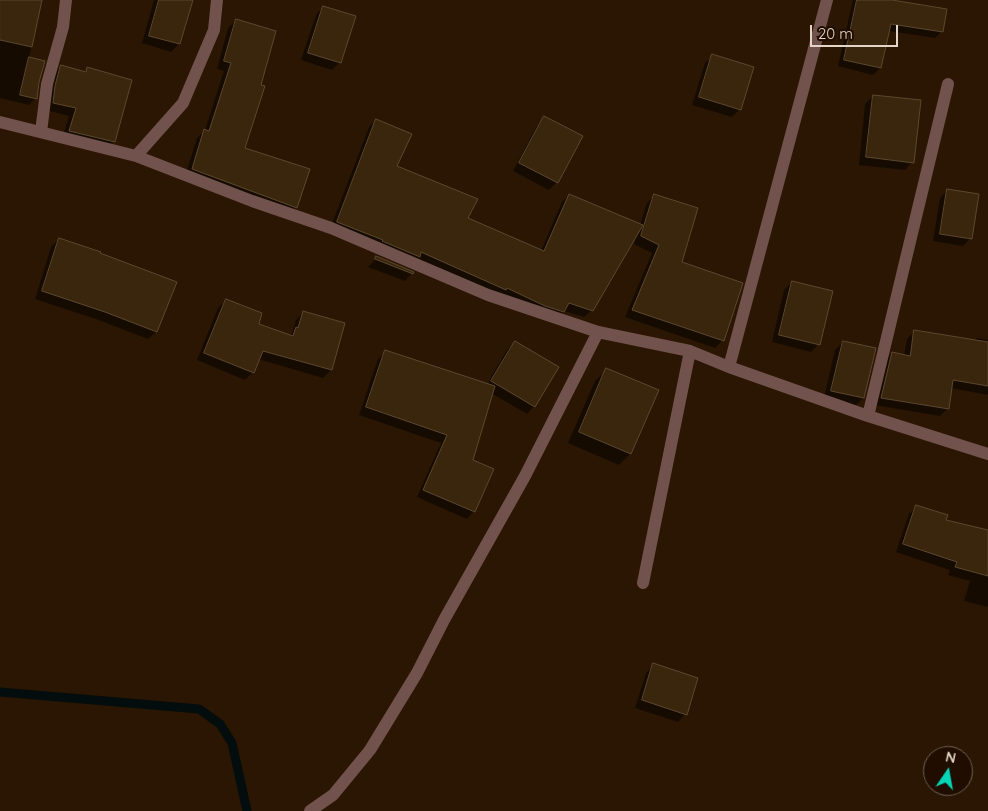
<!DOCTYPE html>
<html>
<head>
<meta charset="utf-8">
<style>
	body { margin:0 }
	#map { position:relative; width:988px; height:811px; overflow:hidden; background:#2a1602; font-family:Quicksand,sans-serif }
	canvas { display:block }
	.north { position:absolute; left:923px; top:746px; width:50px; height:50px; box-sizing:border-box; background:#200d00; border:1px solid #6e5d50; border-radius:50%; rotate:12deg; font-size:14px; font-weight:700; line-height:20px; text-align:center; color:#e3d5c8 }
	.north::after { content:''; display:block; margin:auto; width:18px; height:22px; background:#03d5b6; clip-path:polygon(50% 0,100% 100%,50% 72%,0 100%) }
	.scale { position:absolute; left:810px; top:25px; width:88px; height:22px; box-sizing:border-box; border:2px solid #e3d5c8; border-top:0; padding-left:6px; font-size:15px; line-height:18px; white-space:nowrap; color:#e3d5c8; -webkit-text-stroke:4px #200d00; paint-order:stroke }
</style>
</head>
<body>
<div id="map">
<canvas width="988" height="811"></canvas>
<div class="north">N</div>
<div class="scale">20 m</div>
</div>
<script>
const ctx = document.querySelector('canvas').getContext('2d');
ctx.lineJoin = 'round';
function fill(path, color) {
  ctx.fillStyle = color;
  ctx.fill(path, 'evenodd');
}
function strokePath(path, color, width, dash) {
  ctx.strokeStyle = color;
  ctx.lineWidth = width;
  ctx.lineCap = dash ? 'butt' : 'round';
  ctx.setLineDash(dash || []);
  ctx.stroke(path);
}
const shadow = new Path2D(`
	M 0,0 L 41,0 L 29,58 L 44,62 L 38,82 L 36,98 L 29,105 L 0,98 Z
	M 154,0 L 190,0 L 179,44 L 171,52 L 142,43 Z
	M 853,0 L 896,0 L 895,2 L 942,31 L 935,38 L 889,31 L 880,68 L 873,75 L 838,66 Z
	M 323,7 L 340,62 L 332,70 L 301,60 L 316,15 Z
	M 236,20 L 244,148 L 296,207 L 288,215 L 185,177 L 197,138 L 205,130 L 224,71 L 217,69 L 228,28 Z
	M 713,56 L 740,109 L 732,117 L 692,105 L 705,63 Z
	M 61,66 L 83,73 L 87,69 L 113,142 L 106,149 L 62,139 L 69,116 L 46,110 L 53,74 Z
	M 873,96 L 912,162 L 905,170 L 859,165 L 865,104 Z
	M 544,118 L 581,137 L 557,182 L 549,190 L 513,171 L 537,126 Z
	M 376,120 L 396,167 L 466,219 L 541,251 L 562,202 L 569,195 L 640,225 L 647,203 L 654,196 L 680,262 L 723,340 L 715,348 L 625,317 L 652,253 L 634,244 L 636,237 L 592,310 L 584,317 L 564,311 L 556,319 L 330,229 L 369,127 Z
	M 948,190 L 971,238 L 963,246 L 933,241 L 940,198 Z
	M 59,239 L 156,332 L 148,339 L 96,319 L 35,299 L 51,247 Z
	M 377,258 L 412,273 L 405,281 L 368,267 Z
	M 792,282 L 819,344 L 811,352 L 772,342 L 784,290 Z
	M 226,300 L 257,324 L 289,336 L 292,333 L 296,320 L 303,312 L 344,323 L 331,370 L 323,378 L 258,359 L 253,372 L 245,380 L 197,360 L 218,308 Z
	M 915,331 L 974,341 L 977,338 L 988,340 L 988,395 L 951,388 L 947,409 L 940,416 L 874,405 L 884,361 L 892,353 L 904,356 L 907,339 Z
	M 515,342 L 534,406 L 527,414 L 491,393 L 471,461 L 474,511 L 467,519 L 417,497 L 441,443 L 359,415 L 378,359 L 386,351 L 487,384 L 507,350 Z
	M 843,342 L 874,349 L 863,398 L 855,406 L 824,398 L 835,350 Z
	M 607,370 L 630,454 L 619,465 L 568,443 L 595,381 Z
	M 917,506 L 945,520 L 988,531 L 988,607 L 964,601 L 970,581 L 948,575 L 950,570 L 896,552 L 909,514 Z
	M 654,665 L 685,714 L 678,722 L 635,708 L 646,673 Z`);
const stream = new Path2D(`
	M 0,692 L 199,709 L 220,724 L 232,743 L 247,811`);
const building = new Path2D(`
	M 0,0 L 42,0 L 32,47 L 0,40 Z
	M 159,0 L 193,0 L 180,44 L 149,36 Z
	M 857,0 L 892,0 L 947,9 L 943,32 L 891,24 L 881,68 L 844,60 Z
	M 323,6 L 356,16 L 341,63 L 308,53 Z
	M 236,19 L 276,31 L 261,85 L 265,86 L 245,148 L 310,169 L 297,208 L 192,169 L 204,129 L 209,131 L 231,63 L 224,61 Z
	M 712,54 L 754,67 L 741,110 L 699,97 Z
	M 29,57 L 45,61 L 39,82 L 37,99 L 20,95 Z
	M 61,65 L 86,72 L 87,67 L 132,80 L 115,142 L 69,131 L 76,108 L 53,103 L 55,86 Z
	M 873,95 L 921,100 L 914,163 L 866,157 Z
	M 544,116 L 583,136 L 558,183 L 519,163 Z
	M 376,119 L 412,134 L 397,166 L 478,199 L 468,218 L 544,251 L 569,194 L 643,225 L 593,311 L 569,303 L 564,312 L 545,306 L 507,288 L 506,290 L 421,252 L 420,257 L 382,241 L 383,240 L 337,222 Z
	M 947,189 L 979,194 L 972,239 L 940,234 Z
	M 654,194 L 698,208 L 682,262 L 743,283 L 724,341 L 632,310 L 659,245 L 641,236 Z
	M 59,238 L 101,252 L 100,253 L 177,282 L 157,332 L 105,312 L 42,291 Z
	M 376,256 L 414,272 L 413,274 L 375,259 Z
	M 792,281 L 833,291 L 820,345 L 779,335 Z
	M 226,299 L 262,313 L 259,324 L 293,336 L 296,327 L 298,328 L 303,311 L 345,323 L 332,370 L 263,351 L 254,373 L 204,353 Z
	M 914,330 L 988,342 L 988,386 L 953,380 L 949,409 L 881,398 L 892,352 L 910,356 Z
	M 515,341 L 559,367 L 535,407 L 491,381 Z
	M 843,341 L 876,348 L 864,398 L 831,391 Z
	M 385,350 L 495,386 L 473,460 L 494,469 L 475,512 L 423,490 L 447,435 L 366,407 Z
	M 606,368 L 659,390 L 631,454 L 579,432 Z
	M 916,505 L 948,515 L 946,520 L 988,530 L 988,576 L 955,567 L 957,562 L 903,544 Z
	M 653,663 L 698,678 L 687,715 L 642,700 Z`);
const minor = new Path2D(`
	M 0,122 L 136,156 L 252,201 L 331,228 L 488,295 L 598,332 L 690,351 L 729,367 L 868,416 L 988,454
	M 41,132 L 47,84 L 63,27 L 66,0
	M 136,156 L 183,103 L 214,30 L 217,0
	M 729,367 L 827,0
	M 868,416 L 948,84
	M 643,583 L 690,351
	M 310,811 L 333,795 L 370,750 L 417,673 L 444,620 L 525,476 L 598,332`);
fill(shadow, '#0007');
strokePath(stream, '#030d0d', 9);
fill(building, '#39260d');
strokePath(building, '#5d472f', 1);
strokePath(minor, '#71524c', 12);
</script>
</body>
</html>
